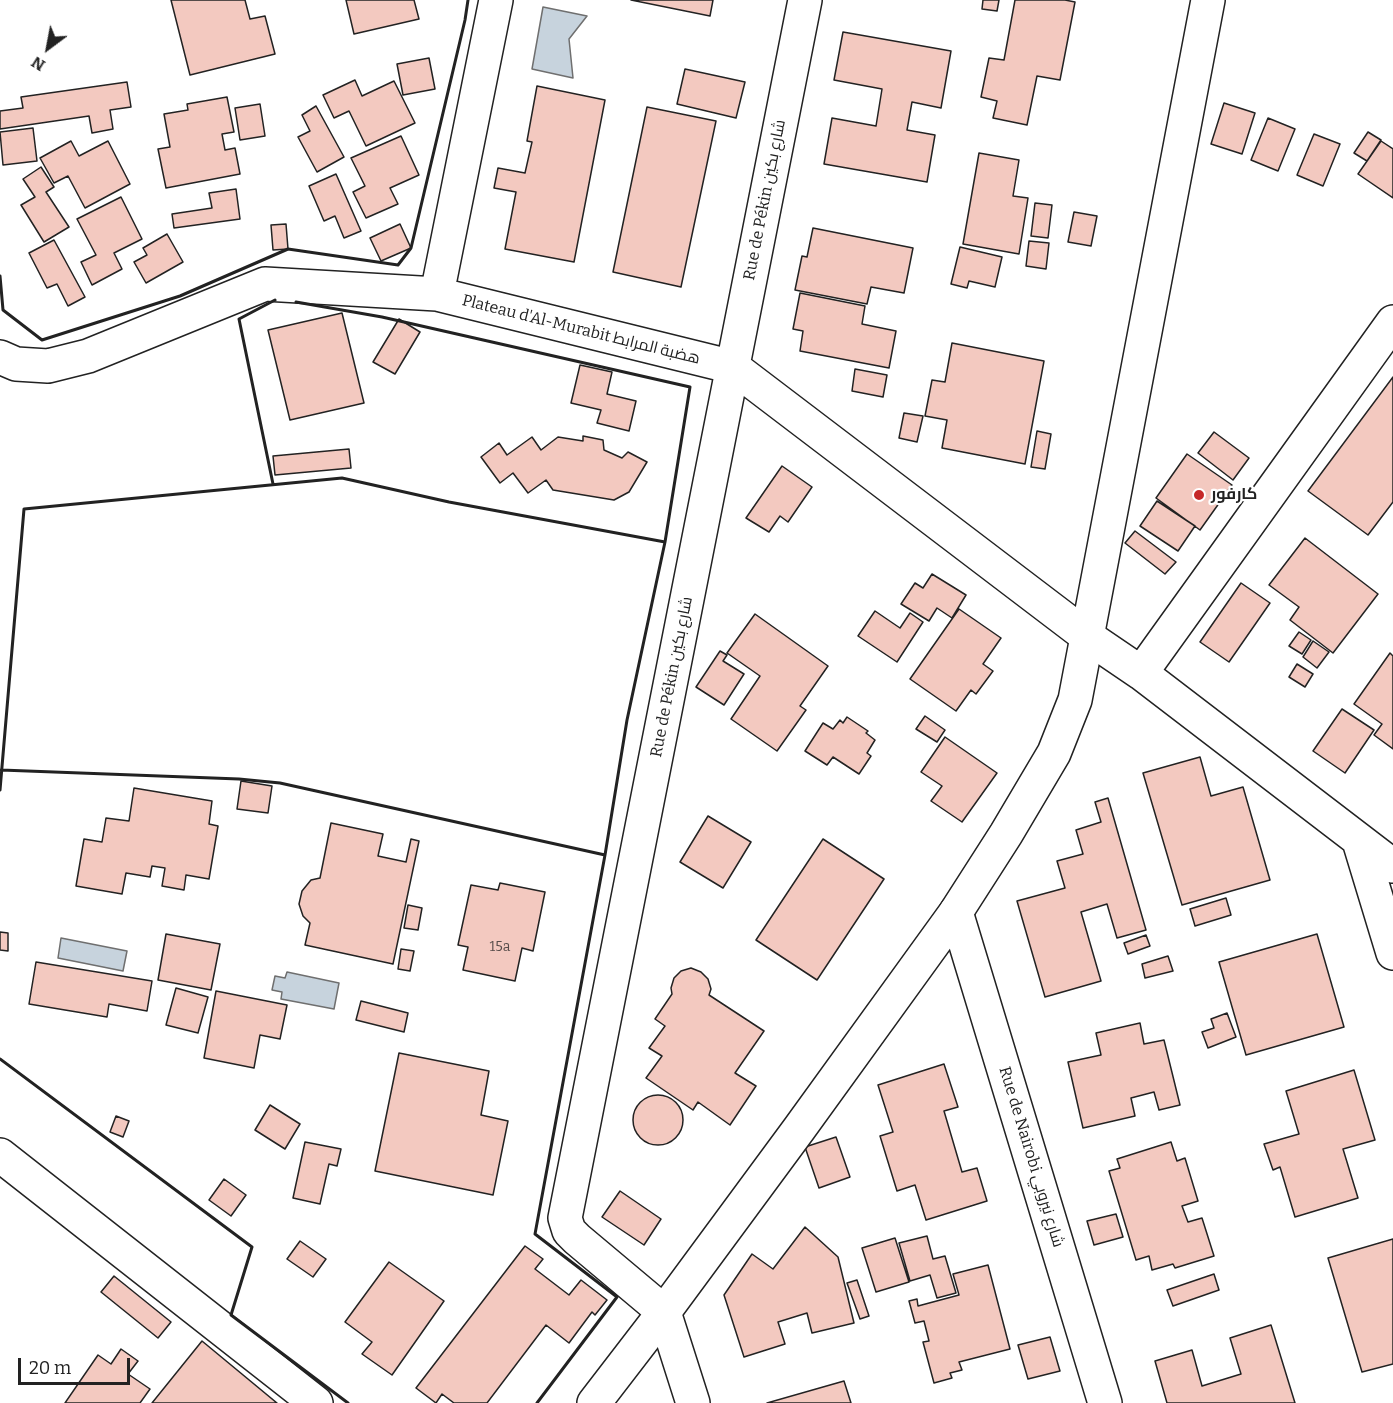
<!DOCTYPE html>
<html>
<head>
<meta charset="utf-8">
<style>
	body { margin:0 }
	#map { position:relative; width:1393px; height:1403px; overflow:hidden; background:#fff; font-family:Bitter,serif }
	canvas { display:block }
	.north { position:absolute; left:18px; top:18px; width:60px; height:60px; -webkit-text-stroke:4px #fff; paint-order:stroke; rotate:212deg; font-size:16px; font-weight:700; line-height:24px; text-align:center; color:#222 }
	.north::after { content:''; display:block; margin:auto; width:21px; height:27px; background:#222; clip-path:polygon(50% 0,100% 100%,50% 72%,0 100%) }
	.scale { position:absolute; left:18px; top:1358px; width:112px; height:27px; box-sizing:border-box; border:3px solid #222; border-top:0; padding-left:8px; font-size:18px; line-height:21px; white-space:nowrap; color:#222; -webkit-text-stroke:4px #fff; paint-order:stroke }
</style>
</head>
<body>
<div id="map">
<canvas width="1393" height="1403"></canvas>
<div class="north">N</div>
<div class="scale">20 m</div>
</div>
<script>
const ctx = document.querySelector('canvas').getContext('2d');
ctx.lineJoin = 'round';
function fill(path, color) {
  ctx.fillStyle = color;
  ctx.fill(path, 'evenodd');
}
function strokePath(path, color, width, dash) {
  ctx.strokeStyle = color;
  ctx.lineWidth = width;
  ctx.lineCap = dash ? 'butt' : 'round';
  ctx.setLineDash(dash || []);
  ctx.stroke(path);
}
function drawText(font, color, halo, rows, align = 'center') {
  ctx.font = font + ' Bitter,Cairo,serif';
  ctx.lineWidth = 4.5;
  ctx.setLineDash([]);
  ctx.textBaseline = 'middle';
  ctx.strokeStyle = halo;
  ctx.fillStyle = color;
  for (const [text, x, y, turn = 0] of rows) {
    ctx.save();
    ctx.translate(x, y);
    ctx.rotate((+turn || 0) * Math.PI / 180);
    ctx.textAlign = isNaN(turn) ? turn : align;
    if (halo) ctx.strokeText(text, 0, 0);
    ctx.fillText(text, 0, 0);
    ctx.restore();
  }
}
const water = new Path2D(`
	M 543,7 L 587,16 L 569,39 L 573,78 L 532,69 Z
	M 61,938 L 127,951 L 123,971 L 58,958 Z
	M 287,972 L 339,983 L 334,1009 L 281,999 L 282,992 L 272,990 L 275,976 L 285,978 Z`);
const building = new Path2D(`
	M 171,0 L 245,0 L 250,19 L 265,16 L 275,54 L 190,75 Z
	M 346,0 L 414,0 L 419,19 L 354,34 Z
	M 631,0 L 713,0 L 710,16 Z
	M 983,0 L 999,0 L 997,11 L 982,9 Z
	M 1015,0 L 1065,0 L 1075,2 L 1060,80 L 1037,76 L 1027,125 L 993,118 L 997,101 L 981,97 L 989,58 L 1004,60 Z
	M 843,32 L 951,51 L 941,108 L 912,102 L 907,130 L 935,135 L 927,182 L 824,164 L 832,118 L 876,126 L 882,89 L 834,80 Z
	M 429,58 L 435,89 L 403,95 L 397,64 Z
	M 685,69 L 745,82 L 736,118 L 677,104 Z
	M 355,80 L 362,96 L 394,81 L 415,123 L 366,146 L 349,111 L 334,118 L 323,95 Z
	M 127,82 L 131,107 L 110,110 L 113,129 L 92,133 L 89,116 L 0,129 L 0,111 L 23,108 L 21,97 Z
	M 537,86 L 605,100 L 574,262 L 505,249 L 516,192 L 494,188 L 498,168 L 525,173 L 532,142 L 527,141 Z
	M 227,97 L 234,132 L 222,134 L 225,150 L 235,148 L 240,174 L 166,188 L 158,149 L 170,147 L 164,114 L 188,110 L 187,104 Z
	M 1224,103 L 1255,113 L 1242,154 L 1211,144 Z
	M 260,104 L 265,136 L 240,140 L 235,108 Z
	M 316,106 L 344,157 L 317,172 L 298,137 L 310,131 L 302,115 Z
	M 647,107 L 716,121 L 681,287 L 613,272 Z
	M 1268,118 L 1295,129 L 1278,171 L 1251,160 Z
	M 33,128 L 37,161 L 3,165 L 0,132 Z
	M 1368,132 L 1381,140 L 1367,161 L 1354,153 Z
	M 1314,134 L 1340,144 L 1323,186 L 1297,175 Z
	M 401,136 L 419,175 L 390,188 L 398,204 L 366,218 L 353,192 L 365,186 L 351,158 Z
	M 71,141 L 79,156 L 108,141 L 130,184 L 85,208 L 68,176 L 54,183 L 40,158 Z
	M 1381,141 L 1393,149 L 1393,198 L 1358,174 Z
	M 979,153 L 1019,160 L 1013,196 L 1028,198 L 1019,254 L 963,244 Z
	M 41,167 L 54,187 L 46,192 L 69,227 L 44,242 L 21,205 L 35,197 L 23,179 Z
	M 336,174 L 361,231 L 344,238 L 335,216 L 324,221 L 309,186 Z
	M 236,189 L 240,219 L 174,228 L 172,214 L 212,208 L 209,193 Z
	M 121,197 L 142,239 L 114,253 L 122,269 L 92,285 L 81,262 L 96,255 L 77,219 Z
	M 1035,203 L 1052,205 L 1048,238 L 1031,236 Z
	M 1074,212 L 1097,216 L 1091,246 L 1068,242 Z
	M 286,224 L 288,249 L 273,250 L 271,225 Z
	M 400,224 L 411,248 L 381,261 L 370,238 Z
	M 813,228 L 913,248 L 904,293 L 871,287 L 867,304 L 795,290 L 802,256 L 807,257 Z
	M 167,234 L 183,262 L 146,283 L 134,262 L 147,255 L 143,248 Z
	M 54,240 L 85,297 L 68,306 L 57,284 L 47,288 L 29,253 Z
	M 1029,241 L 1049,243 L 1046,269 L 1026,266 Z
	M 960,247 L 1002,257 L 995,287 L 969,281 L 967,288 L 951,284 Z
	M 800,293 L 865,306 L 862,324 L 896,331 L 889,368 L 800,351 L 803,331 L 793,329 Z
	M 342,313 L 364,403 L 290,420 L 268,330 Z
	M 399,319 L 420,332 L 395,374 L 373,362 Z
	M 952,343 L 1044,361 L 1025,464 L 942,448 L 947,420 L 925,416 L 932,380 L 945,382 Z
	M 580,365 L 612,372 L 607,394 L 636,401 L 629,431 L 597,423 L 601,410 L 571,403 Z
	M 855,369 L 887,375 L 883,397 L 852,391 Z
	M 1393,377 L 1393,502 L 1368,535 L 1308,491 Z
	M 904,413 L 923,416 L 917,442 L 899,438 Z
	M 1037,431 L 1051,434 L 1045,469 L 1031,467 Z
	M 1214,432 L 1249,458 L 1233,480 L 1198,453 Z
	M 583,436 L 603,440 L 604,450 L 622,458 L 628,452 L 647,462 L 629,492 L 614,500 L 553,490 L 546,480 L 528,493 L 513,473 L 500,483 L 481,457 L 499,443 L 507,455 L 532,437 L 541,450 L 558,437 L 583,441 Z
	M 349,449 L 351,468 L 275,475 L 273,456 Z
	M 1187,454 L 1232,485 L 1200,530 L 1156,498 Z
	M 782,466 L 812,487 L 788,522 L 780,516 L 769,532 L 746,518 Z
	M 1157,501 L 1195,526 L 1178,551 L 1140,526 Z
	M 1135,531 L 1176,562 L 1165,574 L 1125,543 Z
	M 1305,538 L 1378,594 L 1333,653 L 1290,620 L 1299,607 L 1269,585 Z
	M 932,574 L 966,595 L 952,618 L 937,608 L 929,621 L 901,604 L 915,583 L 923,588 Z
	M 1241,583 L 1270,603 L 1229,662 L 1200,642 Z
	M 959,609 L 1001,638 L 983,664 L 993,671 L 976,694 L 971,690 L 956,711 L 910,679 Z
	M 875,611 L 900,628 L 910,613 L 923,622 L 897,662 L 858,636 Z
	M 755,614 L 828,666 L 800,706 L 806,710 L 777,751 L 731,719 L 760,676 L 727,653 Z
	M 1299,632 L 1311,640 L 1302,654 L 1289,646 Z
	M 1313,641 L 1329,652 L 1317,668 L 1303,657 Z
	M 720,651 L 727,655 L 723,661 L 744,674 L 724,705 L 696,687 Z
	M 1390,653 L 1393,656 L 1393,749 L 1374,735 L 1382,724 L 1354,704 Z
	M 1297,664 L 1313,674 L 1305,687 L 1289,677 Z
	M 1342,709 L 1374,730 L 1345,773 L 1313,751 Z
	M 925,716 L 945,730 L 937,742 L 916,729 Z
	M 847,717 L 868,731 L 866,733 L 875,740 L 867,753 L 871,756 L 859,774 L 833,757 L 827,765 L 805,751 L 823,723 L 833,729 L 840,720 L 843,723 Z
	M 945,737 L 997,773 L 962,822 L 931,801 L 942,786 L 921,772 Z
	M 1200,757 L 1211,796 L 1243,787 L 1270,880 L 1182,905 L 1143,773 Z
	M 241,781 L 272,786 L 268,813 L 237,809 Z
	M 134,788 L 212,801 L 209,824 L 218,826 L 209,879 L 186,875 L 184,890 L 162,886 L 165,868 L 152,866 L 150,877 L 126,873 L 122,894 L 76,886 L 84,839 L 102,842 L 106,818 L 129,821 Z
	M 1108,798 L 1146,930 L 1117,938 L 1107,904 L 1081,912 L 1101,981 L 1045,997 L 1017,901 L 1065,888 L 1057,861 L 1083,854 L 1076,830 L 1101,822 L 1095,802 Z
	M 708,816 L 751,842 L 723,888 L 680,862 Z
	M 331,823 L 383,834 L 378,856 L 406,862 L 411,839 L 419,841 L 393,964 L 305,945 L 310,923 L 303,916 L 299,904 L 302,891 L 311,880 L 320,878 Z
	M 823,839 L 884,879 L 817,980 L 756,940 Z
	M 500,883 L 545,892 L 533,951 L 522,948 L 515,981 L 463,970 L 468,947 L 458,945 L 471,885 L 498,890 Z
	M 1226,898 L 1231,915 L 1195,926 L 1190,909 Z
	M 408,905 L 422,908 L 418,930 L 404,928 Z
	M 0,932 L 8,933 L 8,951 L 0,950 Z
	M 166,934 L 220,944 L 211,990 L 158,980 Z
	M 1317,934 L 1344,1027 L 1246,1055 L 1219,962 Z
	M 1146,935 L 1150,946 L 1128,954 L 1124,943 Z
	M 401,949 L 414,951 L 410,971 L 398,969 Z
	M 1168,956 L 1173,971 L 1145,978 L 1142,964 Z
	M 36,962 L 152,981 L 147,1011 L 109,1004 L 107,1017 L 29,1004 Z
	M 691,968 L 701,972 L 708,979 L 711,989 L 709,995 L 764,1031 L 735,1073 L 756,1086 L 730,1125 L 698,1102 L 693,1110 L 646,1078 L 662,1056 L 649,1048 L 665,1026 L 655,1019 L 672,994 L 671,988 L 674,978 L 681,971 Z
	M 176,988 L 208,997 L 198,1033 L 166,1025 Z
	M 216,991 L 287,1005 L 280,1039 L 260,1035 L 254,1068 L 204,1058 Z
	M 361,1001 L 408,1013 L 404,1032 L 356,1020 Z
	M 1227,1013 L 1236,1037 L 1208,1048 L 1202,1032 L 1214,1028 L 1211,1019 Z
	M 1140,1023 L 1144,1044 L 1164,1040 L 1180,1105 L 1159,1110 L 1154,1092 L 1131,1098 L 1135,1116 L 1083,1128 L 1068,1062 L 1101,1055 L 1096,1033 Z
	M 399,1053 L 489,1071 L 481,1115 L 508,1121 L 493,1195 L 375,1171 Z
	M 944,1064 L 958,1107 L 944,1111 L 962,1172 L 977,1168 L 987,1201 L 926,1220 L 915,1185 L 897,1191 L 880,1136 L 893,1132 L 878,1085 Z
	M 1354,1070 L 1375,1140 L 1343,1149 L 1358,1198 L 1295,1217 L 1280,1167 L 1273,1170 L 1264,1144 L 1299,1134 L 1286,1091 Z
	M633 1120a25 25 0 1 1 50 0a25 25 0 1 1-50 0Z
	M 270,1105 L 300,1124 L 285,1149 L 255,1130 Z
	M 116,1116 L 129,1121 L 123,1137 L 110,1132 Z
	M 836,1137 L 850,1177 L 819,1188 L 805,1147 Z
	M 305,1142 L 341,1149 L 337,1166 L 329,1164 L 320,1204 L 293,1198 Z
	M 1171,1142 L 1177,1161 L 1185,1158 L 1198,1201 L 1182,1206 L 1188,1222 L 1202,1218 L 1214,1256 L 1175,1268 L 1173,1264 L 1152,1270 L 1149,1256 L 1136,1260 L 1109,1171 L 1120,1168 L 1117,1159 Z
	M 224,1179 L 246,1195 L 231,1216 L 209,1200 Z
	M 620,1191 L 661,1219 L 644,1245 L 602,1217 Z
	M 1116,1214 L 1123,1237 L 1094,1245 L 1087,1221 Z
	M 805,1227 L 838,1257 L 854,1323 L 812,1333 L 807,1313 L 778,1322 L 785,1344 L 744,1357 L 724,1295 L 752,1254 L 773,1269 Z
	M 927,1236 L 933,1259 L 945,1256 L 956,1293 L 937,1298 L 930,1275 L 910,1281 L 899,1243 Z
	M 895,1238 L 909,1282 L 876,1292 L 862,1248 Z
	M 1393,1239 L 1393,1364 L 1362,1372 L 1328,1258 Z
	M 300,1241 L 326,1259 L 313,1277 L 287,1259 Z
	M 525,1246 L 543,1259 L 535,1269 L 569,1295 L 581,1280 L 607,1300 L 595,1315 L 592,1312 L 569,1343 L 546,1325 L 487,1403 L 454,1403 L 442,1394 L 436,1403 L 416,1388 Z
	M 389,1262 L 444,1301 L 392,1375 L 362,1354 L 372,1342 L 345,1322 Z
	M 988,1265 L 1010,1349 L 959,1362 L 962,1370 L 950,1373 L 952,1378 L 934,1383 L 923,1342 L 929,1341 L 924,1321 L 915,1323 L 909,1301 L 917,1299 L 918,1306 L 959,1295 L 953,1274 Z
	M 1214,1274 L 1219,1290 L 1173,1306 L 1167,1290 Z
	M 114,1276 L 171,1322 L 158,1338 L 101,1292 Z
	M 857,1280 L 869,1316 L 860,1319 L 847,1283 Z
	M 1271,1325 L 1295,1403 L 1167,1403 L 1155,1361 L 1192,1350 L 1202,1386 L 1241,1374 L 1230,1338 Z
	M 1050,1337 L 1060,1371 L 1028,1379 L 1018,1345 Z
	M 202,1341 L 277,1403 L 152,1403 Z
	M 121,1349 L 138,1361 L 128,1374 L 150,1389 L 140,1403 L 65,1403 L 98,1355 L 111,1364 Z
	M 844,1381 L 851,1403 L 767,1403 Z`);
const street = new Path2D(`
	M 437,294 L 496,0
	M 0,357 L 16,364 L 48,366 L 88,356 L 265,284 L 437,294 L 733,367 L 1088,637 L 1141,673 L 1393,866
	M 1141,673 L 1393,322
	M 1359,841 L 1393,953
	M 956,912 L 1105,1403
	M 0,1155 L 316,1403
	M 693,1403 L 664,1312 L 577,1239 L 569,1231 L 565,1218 L 805,0`);
const secondary = new Path2D(`
	M 594,1403 L 664,1312 L 799,1129 L 956,912 L 1006,834 L 1054,753 L 1075,700 L 1208,0`);
const wall = new Path2D(`
	M 0,276 L 3,310 L 42,340 L 180,296 L 288,249 L 398,265 L 411,248 L 465,20 L 468,0
	M 296,302 L 382,317 L 690,387 L 665,542
	M 273,484 L 239,319 L 275,300
	M 1,770 L 239,779 L 280,783 L 605,855 L 535,1234 L 617,1297 L 537,1403
	M 0,790 L 24,509 L 342,478 L 449,502 L 665,542 L 627,720 L 605,855
	M 0,1059 L 252,1247 L 231,1315 L 348,1403`);
const markers = [
	[1199,495,6,"#c62828"]
];
const numberNames = [
	["15a",500,947]
];
const streetNames = [
	["Rue de Pékin شارع بكين",765,200,-79],
	["Plateau d'Al-Murabit هضبة المرابط",581,330,14],
	["Rue de Pékin شارع بكين",672,677,-79],
	["Rue de Nairobi شارع نيروبي",1031,1157,73]
];
const poiNames = [
	["كارفور",1211,495]
];
fill(water, '#c7d3dd');
strokePath(water, '#6f6f6f', 1.5);
fill(building, '#f3c9c0');
strokePath(building, '#222', 1.5);
strokePath(street, '#222', 36);
strokePath(secondary, '#222', 36);
strokePath(street, '#fff', 33);
strokePath(secondary, '#fff', 33);
strokePath(wall, '#222', 3);
for (const [x, y, r, color] of markers) {
  const dot = new Path2D();
  dot.arc(x, y, r, 0, 2 * Math.PI);
  ctx.fillStyle = color;
  ctx.fill(dot);
  strokePath(dot, '#fff', 2);
}
drawText('14px', '#564c4a', null, numberNames);
drawText('16px', '#222', '#fff', streetNames);
drawText('bold 16px', '#222', '#fff', poiNames, 'left');
</script>
</body>
</html>
